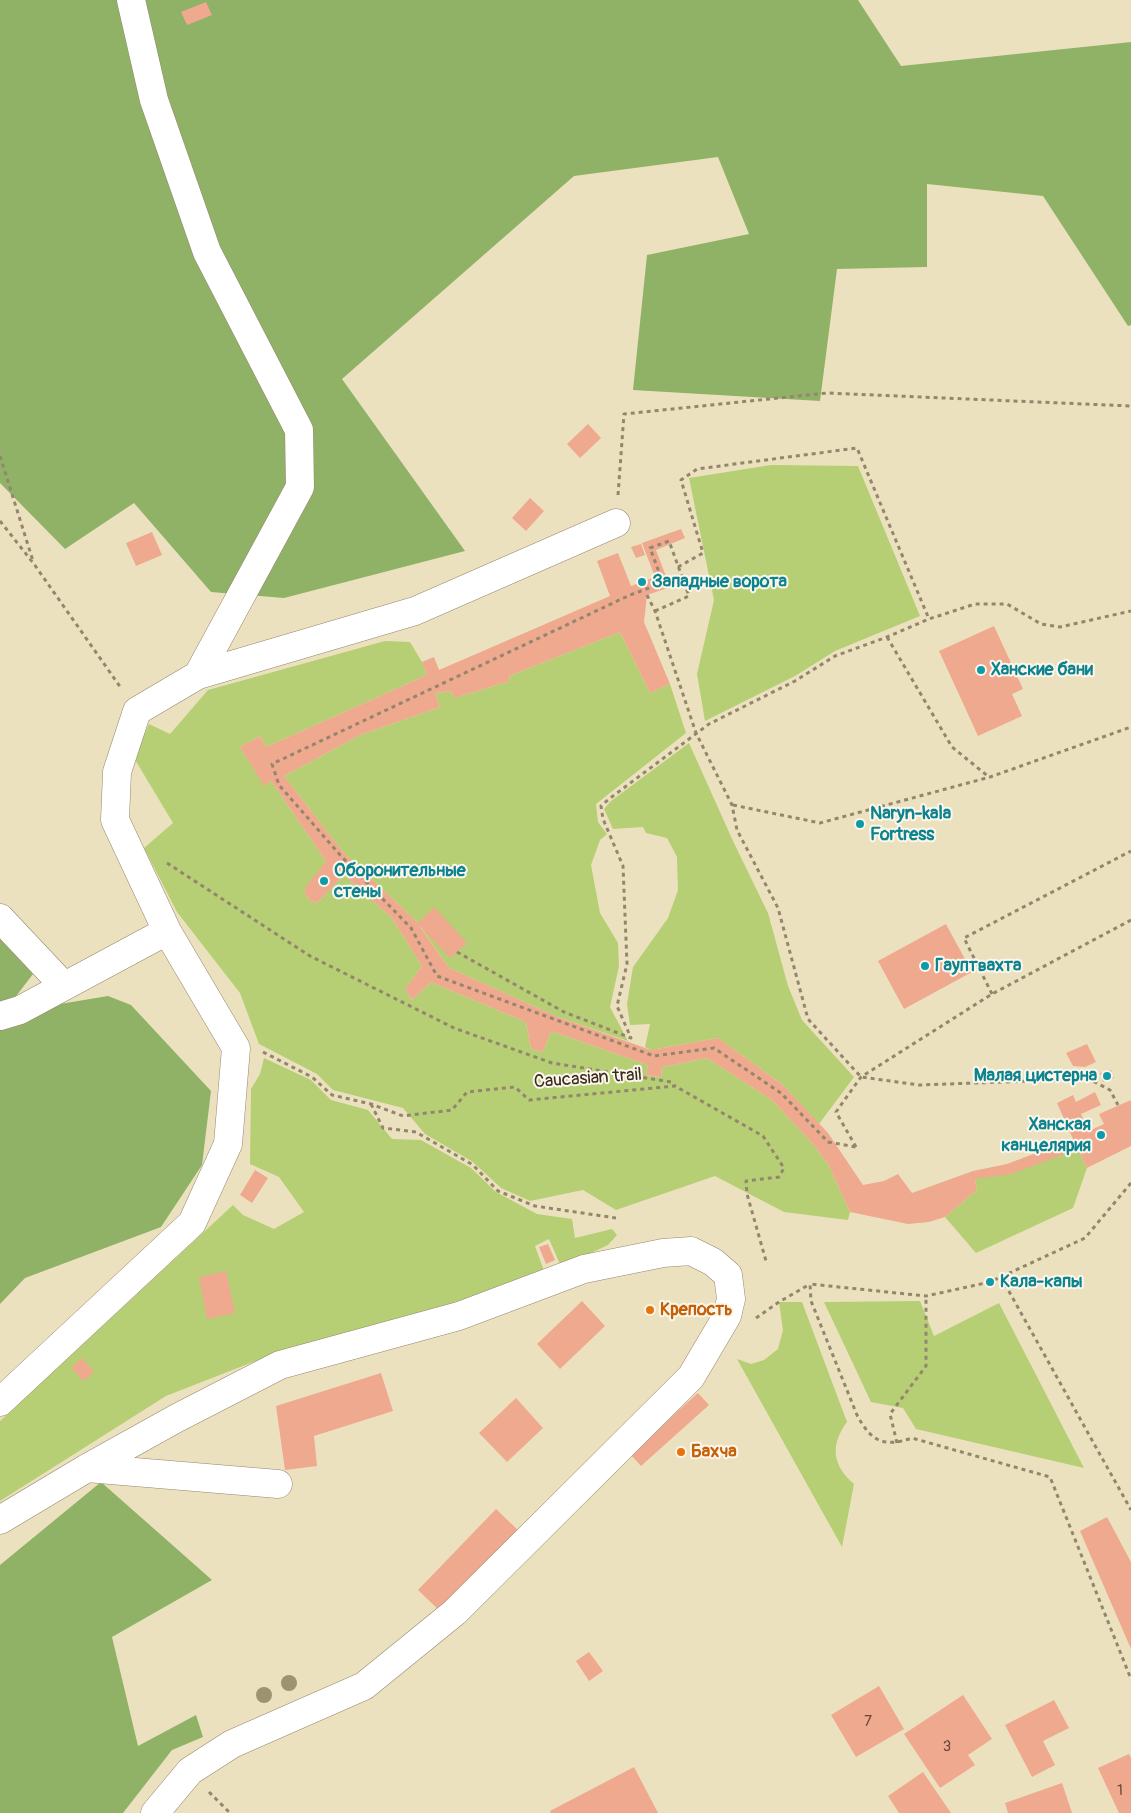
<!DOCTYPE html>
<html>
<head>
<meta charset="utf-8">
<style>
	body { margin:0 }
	canvas { display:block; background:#ece1be }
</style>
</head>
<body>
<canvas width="1131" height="1813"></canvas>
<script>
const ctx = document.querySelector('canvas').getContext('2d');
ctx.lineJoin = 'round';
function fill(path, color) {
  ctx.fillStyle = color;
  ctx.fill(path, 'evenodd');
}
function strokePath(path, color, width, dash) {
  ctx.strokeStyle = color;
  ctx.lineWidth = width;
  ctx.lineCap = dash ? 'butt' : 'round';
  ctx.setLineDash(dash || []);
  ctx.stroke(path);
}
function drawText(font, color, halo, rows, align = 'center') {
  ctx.font = font + ' Pangolin,sans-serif';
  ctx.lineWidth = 4;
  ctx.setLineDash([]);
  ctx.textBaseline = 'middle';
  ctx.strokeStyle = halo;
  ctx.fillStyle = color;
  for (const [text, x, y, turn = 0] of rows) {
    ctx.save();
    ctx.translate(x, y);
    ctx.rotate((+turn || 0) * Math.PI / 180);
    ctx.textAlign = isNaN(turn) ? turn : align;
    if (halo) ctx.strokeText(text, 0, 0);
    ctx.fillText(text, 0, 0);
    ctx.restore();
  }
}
const green = new Path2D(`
	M 771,465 L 858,466 L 920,616 L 835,651 L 795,676 L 705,721 L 697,674 L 714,600 L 689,478 Z
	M 620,632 L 650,693 L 670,684 L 686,733 L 596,804 L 598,822 L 607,834 L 600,840 L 591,865 L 600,913 L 618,943 L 619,966 L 610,1007 L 628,1041 L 558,1017 L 449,968 L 418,923 L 343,852 L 284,776 L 360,735 L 440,707 L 435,693 L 451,691 L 454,698 L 510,681 L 509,676 Z
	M 385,641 L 410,642 L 422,662 L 427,675 L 266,747 L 260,736 L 240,747 L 264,785 L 271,781 L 326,861 L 305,894 L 310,901 L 317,903 L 344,875 L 392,918 L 422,966 L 405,989 L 412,1000 L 431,982 L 526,1022 L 531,1049 L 543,1052 L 551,1031 L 648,1065 L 646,1075 L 661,1077 L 662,1067 L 707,1058 L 772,1100 L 812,1143 L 828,1164 L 850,1212 L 848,1220 L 784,1212 L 715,1176 L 616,1210 L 583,1190 L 530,1201 L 501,1188 L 473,1162 L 425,1134 L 403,1108 L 333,1090 L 317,1074 L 259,1044 L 240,993 L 177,912 L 144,848 L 173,823 L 134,758 L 149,724 L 170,734 L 208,690 Z
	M 689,743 L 733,841 L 768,913 L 788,986 L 802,1020 L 854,1077 L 819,1124 L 783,1085 L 718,1038 L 651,1050 L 645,1047 L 650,1024 L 630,1025 L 627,1004 L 633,967 L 668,918 L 678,890 L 677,857 L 667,838 L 646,833 L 643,827 L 613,829 L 604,809 L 611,801 Z
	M 264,1058 L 311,1080 L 331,1100 L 368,1110 L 392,1139 L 421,1140 L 471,1168 L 496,1192 L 537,1214 L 572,1219 L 575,1238 L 612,1229 L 617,1235 L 608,1245 L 578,1259 L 560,1264 L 549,1239 L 535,1246 L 544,1271 L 455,1311 L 276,1353 L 166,1396 L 0,1501 L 0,1421 L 233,1205 L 243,1215 L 274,1229 L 304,1212 L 279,1177 L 250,1164 L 251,1089 L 260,1074 Z
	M 1078,1149 L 1087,1168 L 1073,1208 L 976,1253 L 945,1217 L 977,1190 L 975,1179 Z
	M 920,1301 L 934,1336 L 999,1303 L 1084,1468 L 916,1429 L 903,1408 L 871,1402 L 824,1302 Z
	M 779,1302 L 802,1302 L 847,1422 C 830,1445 832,1465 854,1484 L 842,1547 L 737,1359 L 751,1364 L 764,1360 L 778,1349 L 783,1330 Z`);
const forest = new Path2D(`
	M 0,0 L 858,0 L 901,66 L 1131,42 L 1131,325 L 1128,326 L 1043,196 L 927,184 L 927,267 L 837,269 L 820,401 L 633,390 L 647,255 L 749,234 L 718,157 L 574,176 L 342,379 L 465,551 L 284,598 L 211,592 L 134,503 L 65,549 L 0,483 Z
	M 2,937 L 33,974 L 10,1004 L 0,1007 L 0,938 Z
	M 108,996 L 131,1005 L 211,1091 L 202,1165 L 161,1227 L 25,1278 L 0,1304 L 0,1026 L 60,1004 Z
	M 101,1482 L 212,1580 L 112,1637 L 138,1746 L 196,1715 L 203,1737 L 172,1750 L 123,1813 L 0,1813 L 0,1565 Z`);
const building = new Path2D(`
	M 206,2 L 212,15 L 187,25 L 181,12 Z
	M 588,424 L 601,438 L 580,458 L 567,444 Z
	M 530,498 L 544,511 L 526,531 L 512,518 Z
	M 681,529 L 685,538 L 656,550 L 670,587 L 647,595 L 644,622 L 670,684 L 650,693 L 620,632 L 509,676 L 510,681 L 454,698 L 451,691 L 435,693 L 440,707 L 360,735 L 284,776 L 343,852 L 418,923 L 434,907 L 467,943 L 450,958 L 419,925 L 449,968 L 558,1017 L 651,1050 L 718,1038 L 783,1085 L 828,1133 L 863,1185 L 884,1181 L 898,1174 L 912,1193 L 973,1171 L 1007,1164 L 1073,1139 L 1057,1103 L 1073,1095 L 1076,1102 L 1095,1092 L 1101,1105 L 1081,1114 L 1089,1131 L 1104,1124 L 1099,1114 L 1131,1100 L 1131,1146 L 1087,1168 L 1078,1149 L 1011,1174 L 975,1179 L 977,1190 L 945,1217 L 929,1222 L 908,1224 L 850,1212 L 828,1164 L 812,1143 L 772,1100 L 707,1058 L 662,1067 L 661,1077 L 646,1075 L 648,1065 L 551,1031 L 543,1052 L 531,1049 L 526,1022 L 431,982 L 412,1000 L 405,989 L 422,966 L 392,918 L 344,875 L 317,903 L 310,901 L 305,894 L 305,888 L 326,861 L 271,781 L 264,786 L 240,747 L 260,736 L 266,747 L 427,675 L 422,662 L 434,657 L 439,670 L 610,596 L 597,561 L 618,553 L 631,586 L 655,577 L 642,543 Z
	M 152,532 L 162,555 L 136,566 L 126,543 Z
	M 641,544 L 645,555 L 636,558 L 631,547 Z
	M 994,626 L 1023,689 L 1012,694 L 1022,716 L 978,736 L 939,651 Z
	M 946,924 L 972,972 L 904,1009 L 878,961 Z
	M 1087,1044 L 1096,1062 L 1085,1067 L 1073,1066 L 1066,1053 Z
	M 1111,1070 L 1114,1078 L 1103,1082 L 1100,1073 Z
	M 255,1170 L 268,1178 L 252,1203 L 240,1195 Z
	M 548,1244 L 555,1260 L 546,1264 L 539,1247 Z
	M 226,1271 L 235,1313 L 207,1319 L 199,1277 Z
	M 582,1301 L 605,1326 L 560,1369 L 537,1344 Z
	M 82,1358 L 94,1372 L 83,1381 L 71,1367 Z
	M 381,1373 L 393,1411 L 314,1436 L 317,1466 L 285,1470 L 276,1406 Z
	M 698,1393 L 709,1405 L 641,1466 L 630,1454 Z
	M 516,1398 L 543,1428 L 507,1462 L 479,1433 Z
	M 496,1509 L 521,1533 L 443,1614 L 418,1590 Z
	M 1107,1517 L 1131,1562 L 1131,1649 L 1080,1531 Z
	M 589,1652 L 603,1671 L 589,1681 L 576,1661 Z
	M 879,1686 L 904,1729 L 856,1757 L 831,1715 Z
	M 963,1695 L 992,1739 L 968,1755 L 975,1765 L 940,1788 L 904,1734 Z
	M 1054,1700 L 1069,1728 L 1043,1741 L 1055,1765 L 1032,1777 L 1005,1725 Z
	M 1129,1754 L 1131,1758 L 1131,1813 L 1119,1813 L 1098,1768 Z
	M 634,1767 L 658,1813 L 551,1813 L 550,1811 Z
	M 923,1772 L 951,1813 L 899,1813 L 888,1796 Z
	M 1062,1783 L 1072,1813 L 1008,1813 L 1005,1803 Z`);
const path = new Path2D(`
	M 0,456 L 33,561
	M 618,495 L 624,414 L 827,393 L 1131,406
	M 0,521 L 34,564 L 121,688
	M 678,567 L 703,553 L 681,480 L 697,469 L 857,448 L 929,619
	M 647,595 L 655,611 L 696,733 L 732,805 L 737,830 L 778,908 L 808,1019 L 861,1077 L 919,1085 L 1089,1079 L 1110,1090 L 1118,1105
	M 655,611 L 689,596 L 669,541 L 650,548 L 663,583 L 630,595 L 272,764 L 279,785 L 341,856 L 411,928 L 437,976 L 654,1056 L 714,1048 L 781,1093 L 828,1142 L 856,1147
	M 887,637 L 952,747 L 989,777
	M 733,805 L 820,823 L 990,777 L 1131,727
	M 167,863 L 310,956 L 454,1028 L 552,1063 L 671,1082 L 675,1086
	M 457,952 L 564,1012 L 631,1038 L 617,1006 L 627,964 L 623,866 L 603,819 L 601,806 L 609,799 L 709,724 L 795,681 L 835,656 L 887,637 L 929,619 L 975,604 L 1007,604 L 1041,624 L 1060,627 L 1131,611
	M 992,994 L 964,938 L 1131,851
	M 263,1052 L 312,1077 L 332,1095 L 371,1104 L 403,1116 L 452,1110 L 467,1092 L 515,1087 L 529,1100 L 675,1086 L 763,1136 L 784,1168 L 779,1177 L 746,1181 L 747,1194 L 766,1261
	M 371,1104 L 383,1128 L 416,1132 L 473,1165 L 498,1191 L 535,1206 L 616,1218
	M 856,1147 L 836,1112 L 861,1077 L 992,994 L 1131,920
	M 1131,1183 L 1085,1238 L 990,1282 L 926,1296 L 810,1284 L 811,1301 L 857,1415 C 871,1441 883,1448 912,1438 L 1050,1477 L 1131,1679
	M 1001,1277 L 1131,1510
	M 756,1318 L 779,1302 L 810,1284
	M 897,1443 L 890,1414 L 926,1366 L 926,1296
	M 209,1792 L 230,1813`);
const minor = new Path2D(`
	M 198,675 L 415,611 L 616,523
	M 0,918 L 64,986
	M 0,1016 L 20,1010 L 167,931
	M 0,1402 L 192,1223 L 228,1144 L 236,1048 L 167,931 L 115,820 L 117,772 L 137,711 L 198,675 L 300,487 L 299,430 L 207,252 L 154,100 L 131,0
	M 87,1468 L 278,1484
	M 0,1520 L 87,1468 L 177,1418 L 280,1365 L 459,1316 L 584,1269 L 663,1253 L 691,1251 L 713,1262 L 728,1275 L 731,1299 L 727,1316 L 691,1377 L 455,1612 L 364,1686 L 232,1744 L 190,1771 L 155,1813`);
const trees = [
	[289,1683],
	[264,1695]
];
const markers = [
	[642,582,5,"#0f9aa8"],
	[981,670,5,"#0f9aa8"],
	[860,824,5,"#0f9aa8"],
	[324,881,5,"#0f9aa8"],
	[925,966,5,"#0f9aa8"],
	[1107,1076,5,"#0f9aa8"],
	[1101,1135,5,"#0f9aa8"],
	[990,1282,5,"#0f9aa8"],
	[650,1310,5,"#e8710a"],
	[681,1452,5,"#e8710a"]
];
const numberNames = [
	["7",868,1722],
	["3",947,1747],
	["1",1120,1791]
];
const cultureNames = [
	["Западные ворота",652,582],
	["Ханские бани",991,670],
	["Naryn-kala",870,814],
	["Fortress",870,835],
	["Оборонительные",334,871],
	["стены",334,892],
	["Гауптвахта",935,966],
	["Малая цистерна",1097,1076,"right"],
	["Ханская",1091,1125,"right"],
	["канцелярия",1091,1146,"right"],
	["Кала-капы",1000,1282]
];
const streetNames = [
	["Caucasian trail",588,1079,-4]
];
const foodNames = [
	["Крепость",660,1310],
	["Бахча",691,1452]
];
fill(green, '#b6cf74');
fill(forest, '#90b266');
fill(building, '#efa98e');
strokePath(minor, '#94866e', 29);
strokePath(path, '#94866e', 3, [4, 4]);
strokePath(minor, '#fff', 28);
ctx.fillStyle = '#9c9372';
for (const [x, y] of trees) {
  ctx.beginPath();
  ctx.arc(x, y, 8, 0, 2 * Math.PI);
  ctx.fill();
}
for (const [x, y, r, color] of markers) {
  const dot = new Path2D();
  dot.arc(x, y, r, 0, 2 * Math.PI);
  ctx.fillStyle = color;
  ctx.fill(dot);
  strokePath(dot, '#fbf7ec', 2);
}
drawText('15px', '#684a3a', null, numberNames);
drawText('bold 18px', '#0d838f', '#fbf7ec', cultureNames, 'left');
drawText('18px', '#3b2a1e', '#fbf7ec', streetNames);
drawText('bold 18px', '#c56008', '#fbf7ec', foodNames, 'left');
</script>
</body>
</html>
